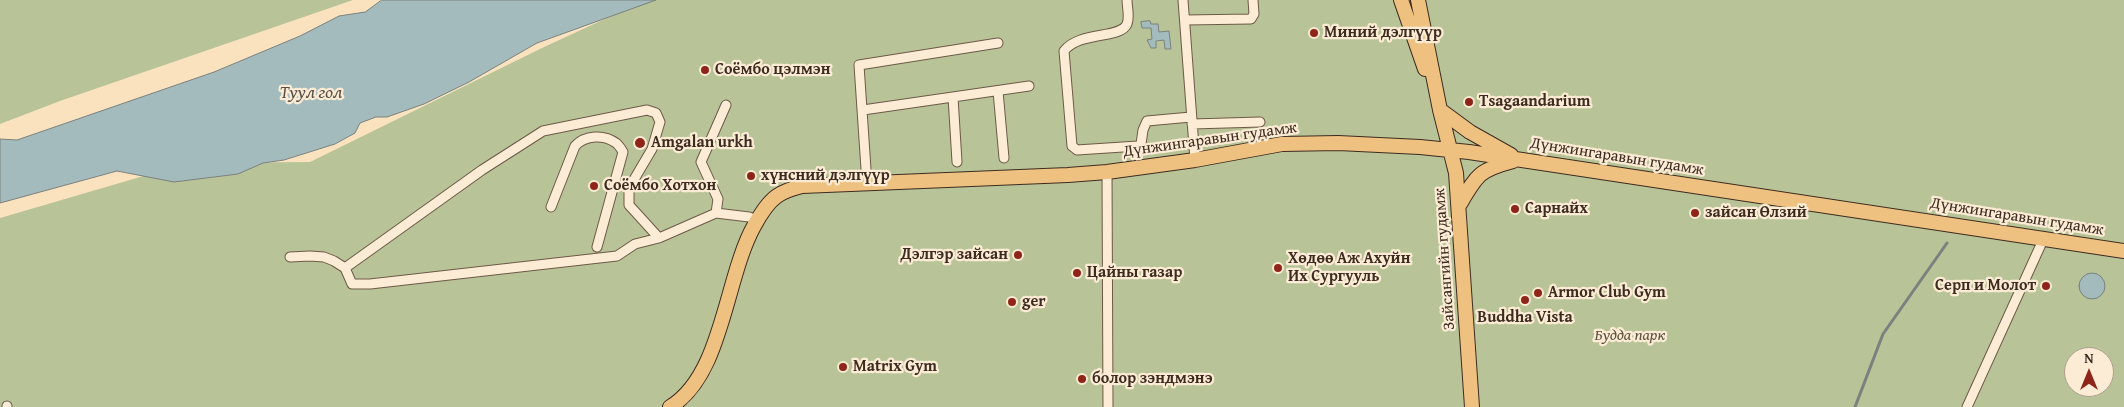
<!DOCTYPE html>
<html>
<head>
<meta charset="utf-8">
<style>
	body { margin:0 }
	#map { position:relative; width:2124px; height:407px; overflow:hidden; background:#fbe2bf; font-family:"Gentium Book Plus",serif }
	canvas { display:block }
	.north { position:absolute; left:2064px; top:347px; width:50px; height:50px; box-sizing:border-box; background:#fcecd5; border:1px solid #b09f8d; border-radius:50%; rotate:0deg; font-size:14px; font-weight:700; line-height:20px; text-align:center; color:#3e2b20 }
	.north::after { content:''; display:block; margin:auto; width:18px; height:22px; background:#8f2418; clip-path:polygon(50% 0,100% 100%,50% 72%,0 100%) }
</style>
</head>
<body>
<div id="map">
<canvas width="2124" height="407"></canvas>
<div class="north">N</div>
</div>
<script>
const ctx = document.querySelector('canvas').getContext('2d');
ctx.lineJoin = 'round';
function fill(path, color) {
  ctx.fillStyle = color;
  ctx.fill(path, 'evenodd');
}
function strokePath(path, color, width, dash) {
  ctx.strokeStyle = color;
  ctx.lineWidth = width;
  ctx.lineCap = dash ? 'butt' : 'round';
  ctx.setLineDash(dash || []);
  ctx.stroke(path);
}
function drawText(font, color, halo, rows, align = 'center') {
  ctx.font = font + ' "Gentium Book Plus",serif';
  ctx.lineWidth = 4.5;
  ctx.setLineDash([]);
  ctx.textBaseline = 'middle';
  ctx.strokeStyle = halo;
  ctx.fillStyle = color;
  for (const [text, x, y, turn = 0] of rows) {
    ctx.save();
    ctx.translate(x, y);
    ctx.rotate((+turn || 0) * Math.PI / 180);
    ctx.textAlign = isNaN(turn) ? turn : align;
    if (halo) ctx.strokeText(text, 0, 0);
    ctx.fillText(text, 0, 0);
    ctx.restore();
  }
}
const green = new Path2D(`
	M 0,0 L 353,0 L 60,101 L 0,124 Z
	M 646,0 L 2124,0 L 2124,407 L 0,407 L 0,218 L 188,163 L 310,162 L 544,47 ZM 2074,357 L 2104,357 L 2104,387 L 2074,387 Z`);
const water = new Path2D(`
	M 382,0 L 656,0 L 537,43 L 469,82 L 424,104 L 387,117 L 376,117 L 360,123 L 355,133 L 335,144 L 284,160 L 263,163 L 238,174 L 174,182 L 117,171 L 0,203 L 0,139 L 17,140 L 214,72 L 300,36 L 339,16 L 365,12 Z
	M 1150,21 L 1151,24 L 1158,24 L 1159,32 L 1169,31 L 1171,49 L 1165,49 L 1164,40 L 1156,41 L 1156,48 L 1151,48 L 1147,40 L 1152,39 L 1151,28 L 1142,28 L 1141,22 Z
	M2079 286a13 13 0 1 1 26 0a13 13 0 1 1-26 0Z`);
const stream = new Path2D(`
	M 1855,407 L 1883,334 L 1947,243`);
const street = new Path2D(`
	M 1127,0 C 1127,7 1130,17 1127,24 C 1121,39 1079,31 1064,51 L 1072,146 L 1077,150 L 1138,146 L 1141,144 L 1143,130 L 1147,121 L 1191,117
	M 1183,0 L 1195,160
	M 1185,20 L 1251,19 L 1254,14 L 1253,0
	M 998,91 L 1004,158
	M 953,97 L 957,162
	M 863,110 L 1029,86
	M 1192,124 L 1260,122
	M 1107,172 L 1108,407
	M 867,184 L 859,65 L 998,43
	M 551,207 L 575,146 C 585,135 604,134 616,143 C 619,145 621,149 623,152 L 597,247
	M 716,213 L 718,199 L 701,162 L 726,105
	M 290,257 L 310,256 L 324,257 L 334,261 L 345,268 L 352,284 L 370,284 L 617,256 L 635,244 L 659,238 L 716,213 L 749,217 L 757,220
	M 345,268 L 482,170 L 543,131 L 647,110 L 656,113 L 660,122 L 652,149 L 629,188 L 629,205 L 659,238
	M 7,406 L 7,407
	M 1967,407 L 2043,240`);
const primary = new Path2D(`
	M 1401,0 L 1425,69
	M 1418,0 L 1440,110 L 1456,173 L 1472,407
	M 1440,110 L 1470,132 L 1511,155
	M 1460,204 C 1477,175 1479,170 1513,161
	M 670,407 C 723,375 725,278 754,226 C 760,215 767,203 777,196 C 784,191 794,188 802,186 L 1068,175 L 1107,172 L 1195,160 L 1282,144 L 1338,143 L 1420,147 L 1469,152 L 2124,251`);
const markers = [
	[1314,33,5,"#8f2418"],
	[705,70,5,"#8f2418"],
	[1469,102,5,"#8f2418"],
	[640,143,6,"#8f2418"],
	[751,176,5,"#8f2418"],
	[594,186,5,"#8f2418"],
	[1515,209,5,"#8f2418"],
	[1695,213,5,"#8f2418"],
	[1018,255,5,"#8f2418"],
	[1278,268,5,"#8f2418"],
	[1077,273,5,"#8f2418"],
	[2046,286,5,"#8f2418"],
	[1538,293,5,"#8f2418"],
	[1525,300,5,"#8f2418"],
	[1012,302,5,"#8f2418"],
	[843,367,5,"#8f2418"],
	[1082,379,5,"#8f2418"]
];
const poiNames = [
	["Миний дэлгүүр",1324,33],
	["Соёмбо цэлмэн",715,70],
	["Tsagaandarium",1479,102],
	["Amgalan urkh",651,143],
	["хүнсний дэлгүүр",761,176],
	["Соёмбо Хотхон",604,186],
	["Сарнайх",1525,209],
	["зайсан Өлзий",1705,213],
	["Дэлгэр зайсан",1008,255,"right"],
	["Хөдөө Аж Ахуйн",1288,259],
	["Их Сургууль",1288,277],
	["Цайны газар",1087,273],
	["Серп и Молот",2036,286,"right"],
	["Armor Club Gym",1548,293],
	["ger",1022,302],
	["Buddha Vista",1525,318,"center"],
	["Matrix Gym",853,367],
	["болор зэндмэнэ",1092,379]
];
const streetNames = [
	["Дүнжингаравын гудамж",1210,140,-8],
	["Дүнжингаравын гудамж",1617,157,9],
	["Дүнжингаравын гудамж",2017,217,9],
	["Зайсангийн гудамж",1445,259,-94]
];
const parkNames = [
	["Будда парк",1630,336]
];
const waterNames = [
	["Туул гол",311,93]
];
fill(green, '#b8c497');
fill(water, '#a4bbbd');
strokePath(water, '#7b817e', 1);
strokePath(stream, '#7b817e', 3);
strokePath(street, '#6d5948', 11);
strokePath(primary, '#3e2b20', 16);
strokePath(street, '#fcecd5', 9);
strokePath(primary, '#eec180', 14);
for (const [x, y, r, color] of markers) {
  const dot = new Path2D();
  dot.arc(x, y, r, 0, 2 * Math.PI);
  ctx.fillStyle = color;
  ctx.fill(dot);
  strokePath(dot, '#fcecd5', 2);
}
drawText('bold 16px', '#3e2b20', '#fcecd5', poiNames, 'left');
drawText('16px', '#3e2b20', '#fcecd5', streetNames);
drawText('italic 16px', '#5c513e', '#fcecd5', parkNames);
drawText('italic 18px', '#584f47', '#fcecd5', waterNames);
</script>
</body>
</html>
